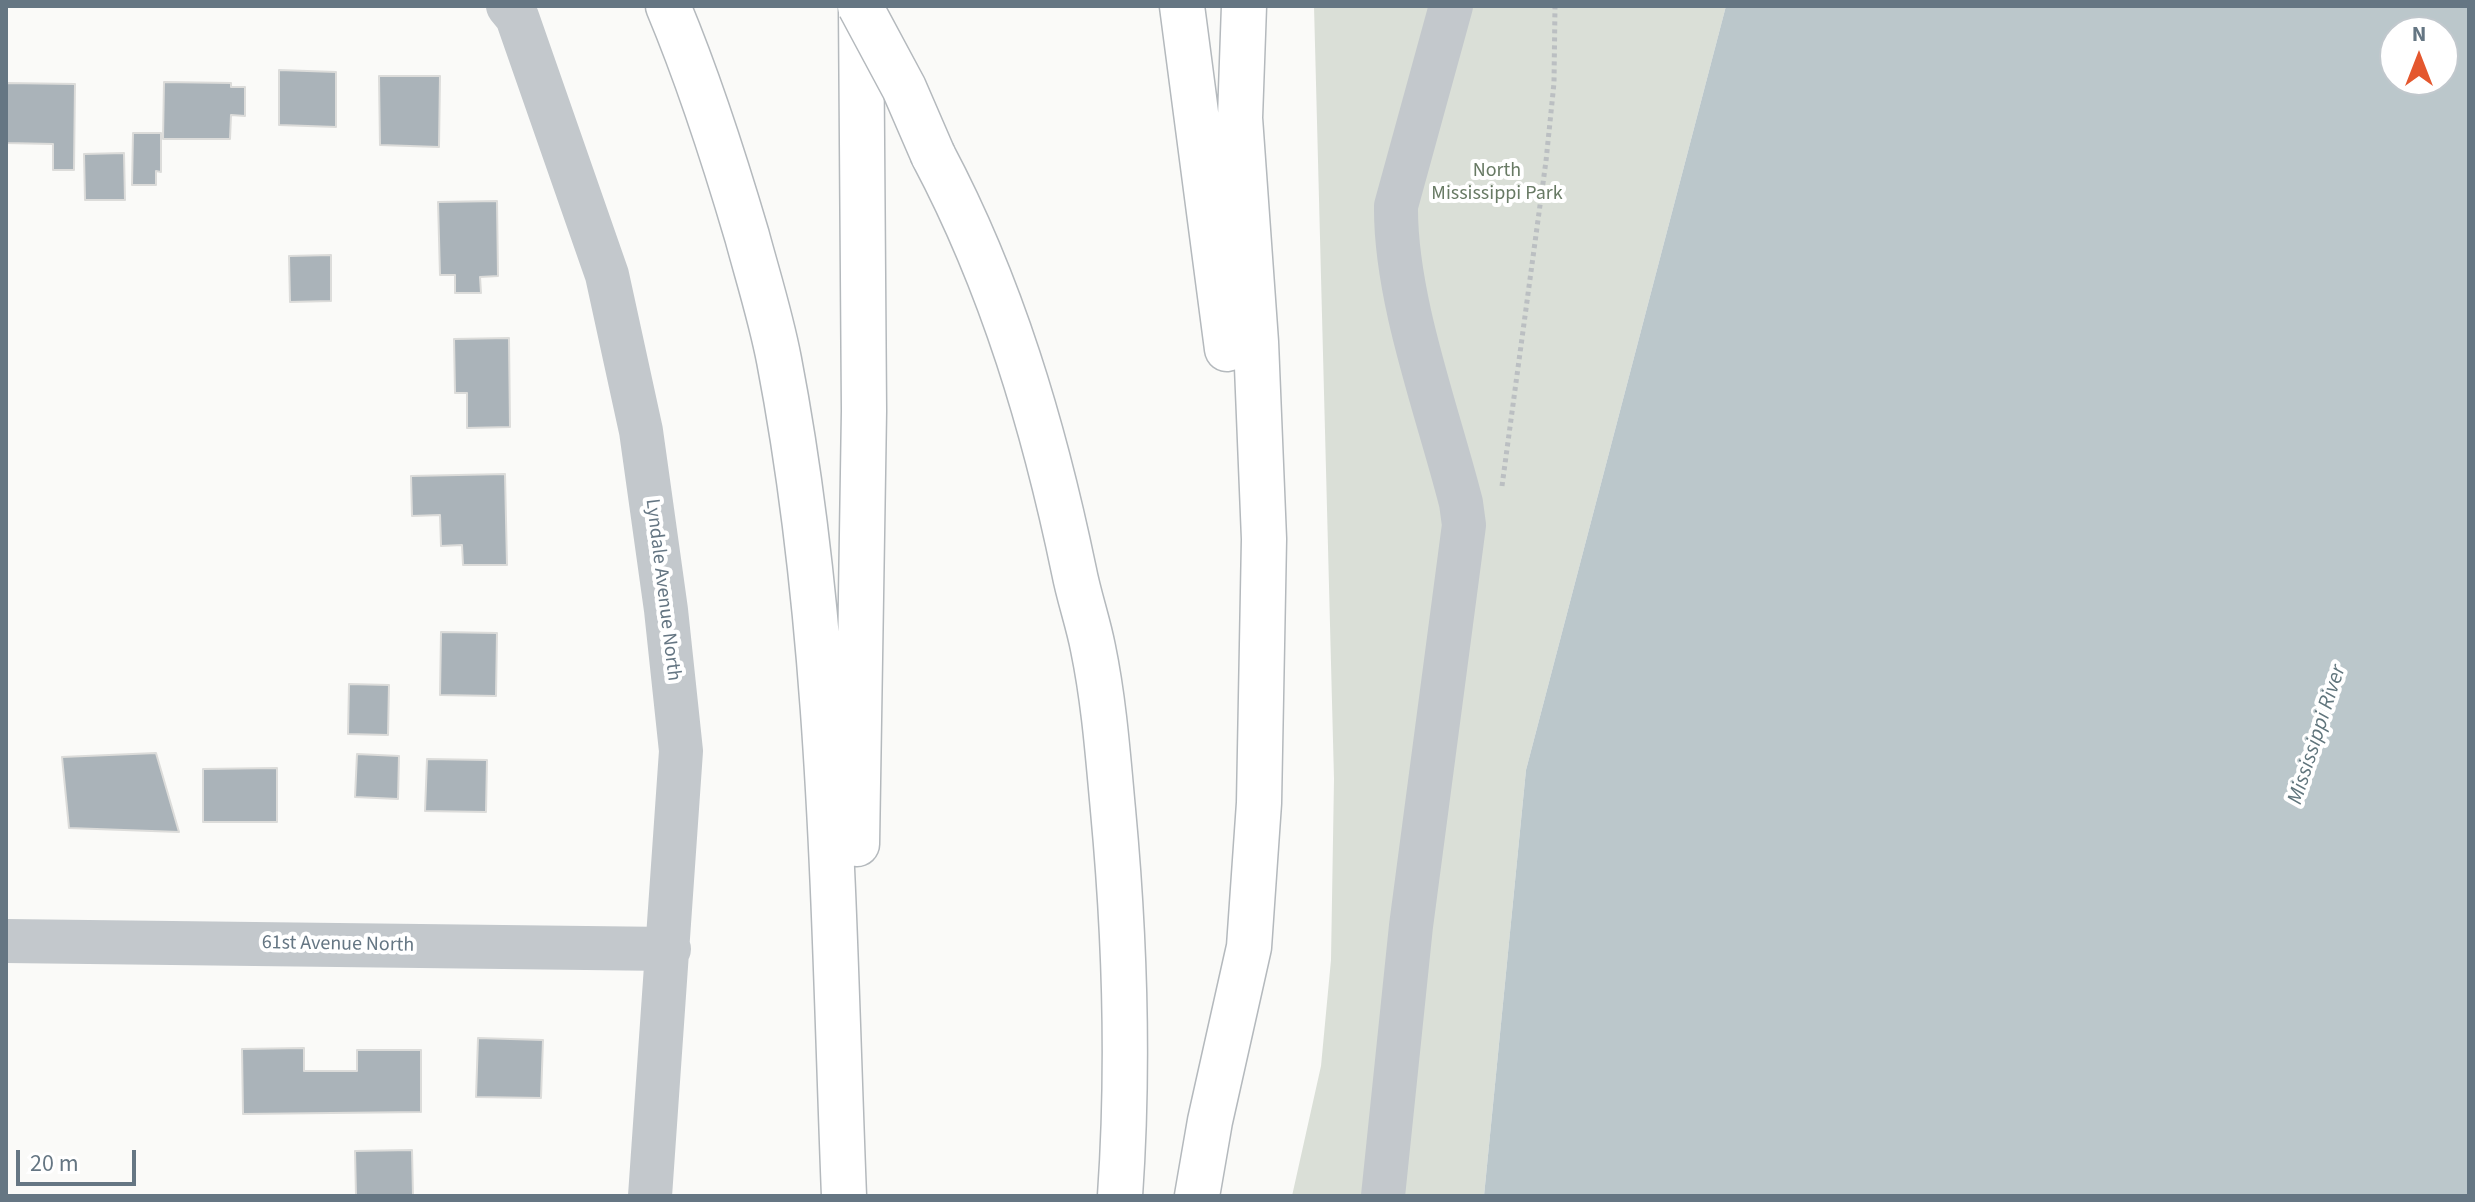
<!DOCTYPE html>
<html>
<head>
<meta charset="utf-8">
<style>
	body { margin:0 }
	#map { position:relative; width:2475px; height:1202px; overflow:hidden; background:#fafaf8; font-family:"Source Sans 3",sans-serif }
	canvas { display:block }
	.frame { position:absolute; inset:0; border:8px solid #657683; pointer-events:none }
	.north { position:absolute; left:2379px; top:16px; width:80px; height:80px; box-sizing:border-box; background:#fff; border:2px solid #c1c8cd; border-radius:50%; rotate:0deg; font-size:22px; font-weight:700; line-height:32px; text-align:center; color:#657683 }
	.north::after { content:''; display:block; margin:auto; width:28px; height:36px; background:#e4572e; clip-path:polygon(50% 0,100% 100%,50% 72%,0 100%) }
	.scale { position:absolute; left:16px; top:1150px; width:120px; height:36px; box-sizing:border-box; border:4px solid #657683; border-top:0; padding-left:10px; font-size:24px; line-height:28px; white-space:nowrap; color:#657683; -webkit-text-stroke:6px #fff; paint-order:stroke }
</style>
</head>
<body>
<div id="map">
<canvas width="2475" height="1202"></canvas>
<div class="frame"></div>
<div class="north">N</div>
<div class="scale">20 m</div>
</div>
<script>
const ctx = document.querySelector('canvas').getContext('2d');
ctx.lineJoin = 'round';
function fill(path, color) {
  ctx.fillStyle = color;
  ctx.fill(path, 'evenodd');
}
function strokePath(path, color, width, dash) {
  ctx.strokeStyle = color;
  ctx.lineWidth = width;
  ctx.lineCap = dash ? 'butt' : 'round';
  ctx.setLineDash(dash || []);
  ctx.stroke(path);
}
function drawText(font, color, halo, rows, align = 'center') {
  ctx.font = font + ' "Source Sans 3",sans-serif';
  ctx.lineWidth = 8;
  ctx.setLineDash([]);
  ctx.textBaseline = 'middle';
  ctx.strokeStyle = halo;
  ctx.fillStyle = color;
  for (const [text, x, y, turn = 0] of rows) {
    ctx.save();
    ctx.translate(x, y);
    ctx.rotate((+turn || 0) * Math.PI / 180);
    ctx.textAlign = isNaN(turn) ? turn : align;
    if (halo) ctx.strokeText(text, 0, 0);
    ctx.fillText(text, 0, 0);
    ctx.restore();
  }
}
const green = new Path2D(`
	M 1314,6 L 1726,6 L 1526,770 L 1484,1196 L 1292,1196 L 1321,1066 L 1331,960 L 1334,779 Z`);
const water = new Path2D(`
	M 1726,6 L 2469,6 L 2469,1196 L 1484,1196 L 1526,770 ZM 2395,32 L 2443,32 L 2443,80 L 2395,80 Z`);
const building = new Path2D(`
	M 279,70 L 336,72 L 336,127 L 279,125 Z
	M 379,76 L 440,76 L 439,147 L 380,145 Z
	M 164,82 L 231,83 L 231,87 L 245,87 L 245,116 L 231,115 L 230,139 L 163,139 Z
	M 7,83 L 75,84 L 74,170 L 53,170 L 53,144 L 6,143 Z
	M 133,133 L 161,133 L 161,172 L 156,171 L 156,185 L 132,185 Z
	M 124,153 L 125,200 L 85,200 L 84,154 Z
	M 497,201 L 498,276 L 480,277 L 481,293 L 455,293 L 455,275 L 440,275 L 438,202 Z
	M 331,255 L 331,301 L 290,302 L 289,256 Z
	M 509,338 L 510,427 L 467,428 L 467,393 L 455,393 L 454,339 Z
	M 505,474 L 507,565 L 463,565 L 462,545 L 441,546 L 440,515 L 412,516 L 411,476 Z
	M 441,632 L 497,633 L 496,696 L 440,695 Z
	M 349,684 L 389,685 L 388,735 L 348,734 Z
	M 156,753 L 179,832 L 69,828 L 62,757 Z
	M 357,754 L 399,756 L 398,799 L 355,797 Z
	M 427,759 L 487,760 L 486,812 L 425,811 Z
	M 277,768 L 277,822 L 203,822 L 203,769 Z
	M 478,1038 L 543,1040 L 541,1098 L 476,1097 Z
	M 304,1048 L 304,1071 L 357,1071 L 357,1050 L 421,1050 L 421,1112 L 243,1114 L 242,1049 Z
	M 412,1150 L 413,1196 L 356,1196 L 355,1151 Z`);
const path = new Path2D(`
	M 1502,486 L 1546,161 L 1554,83 L 1555,6`);
const minor = new Path2D(`
	M 508,6 L 517,17 L 607,275 L 641,431 L 666,610 L 681,751 L 650,1196
	M 6,941 L 669,949
	M 1383,1196 L 1411,926 L 1464,525 L 1461,503 C 1438,412 1395,299 1396,206 L 1451,6`);
const highway = new Path2D(`
	M 668,6 C 699,80 724,158 747,236 C 758,277 771,318 779,360 C 832,635 833,917 844,1196
	M 1182,6 L 1227,349
	M 933,155 C 1002,285 1044,427 1074,571 C 1079,597 1088,622 1093,648 C 1104,701 1108,756 1113,810 C 1125,938 1129,1067 1120,1196
	M 857,844 L 864,411 L 861,6
	M 1197,1196 L 1210,1121 L 1249,947 L 1259,803 L 1264,539 L 1256,342 L 1240,118 L 1244,6`);
const highwayBridge = new Path2D(`
	M 860,6 L 904,88 L 933,155`);
const parkNames = [
	["North",1497,172],
	["Mississippi Park",1497,195]
];
const streetNames = [
	["Lyndale Avenue North",662,590,83],
	["61st Avenue North",338,945,1]
];
const waterNames = [
	["Mississippi River",2318,735,-72]
];
fill(green, '#dadfd7');
fill(water, '#bbc7cb');
fill(building, '#aab3b9');
strokePath(building, '#dcdcda', 2);
strokePath(highway, '#b4b9bd', 47);
strokePath(path, '#bbbfc2', 5, [4, 4]);
strokePath(minor, '#c3c8cc', 44);
strokePath(highway, '#fff', 44);
strokePath(highwayBridge, '#b4b9bd', 47, []);
strokePath(highwayBridge, '#fff', 44);
drawText('20px', '#687a64', '#fff', parkNames);
drawText('20px', '#657683', '#fff', streetNames);
drawText('italic 22px', '#60757c', '#fff', waterNames);
</script>
</body>
</html>
